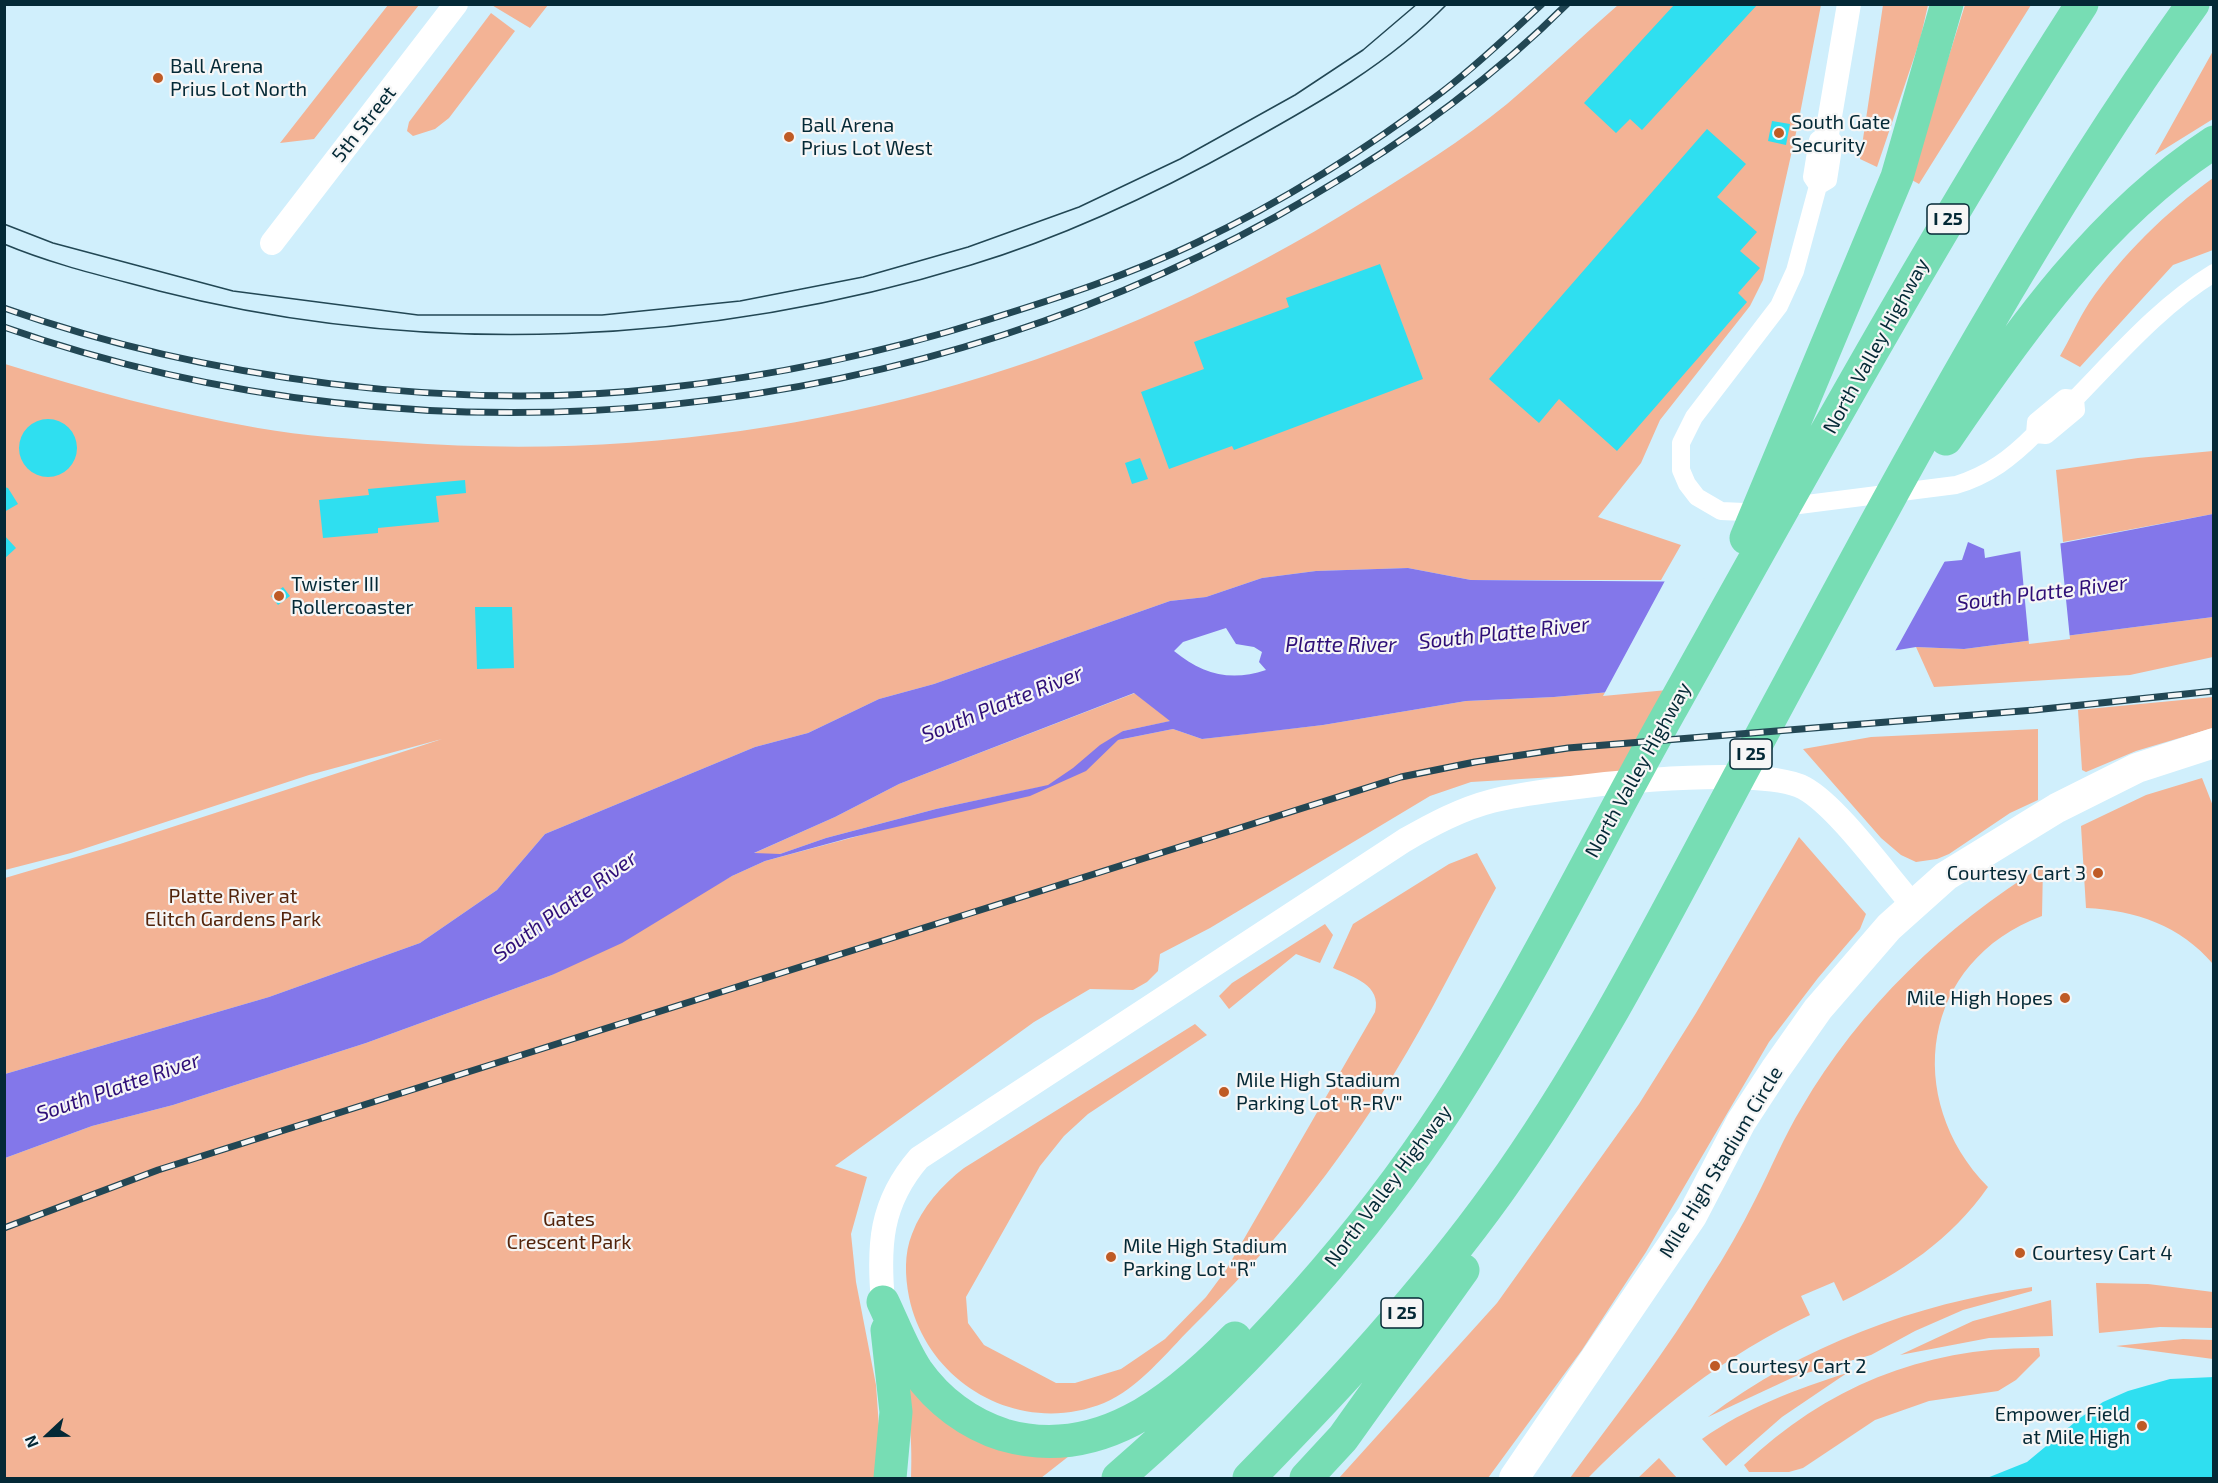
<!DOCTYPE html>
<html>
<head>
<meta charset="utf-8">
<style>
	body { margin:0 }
	#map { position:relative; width:2218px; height:1483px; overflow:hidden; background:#d0effc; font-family:"Exo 2",sans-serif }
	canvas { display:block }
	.frame { position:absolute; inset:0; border:6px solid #042936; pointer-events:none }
	.north { position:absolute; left:18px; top:1405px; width:60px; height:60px; -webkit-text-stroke:4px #f6f6f6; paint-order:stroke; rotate:248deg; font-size:16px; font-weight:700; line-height:24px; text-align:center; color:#042936 }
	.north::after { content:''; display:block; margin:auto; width:21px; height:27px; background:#042936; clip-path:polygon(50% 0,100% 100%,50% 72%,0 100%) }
</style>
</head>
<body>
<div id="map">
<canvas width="2218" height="1483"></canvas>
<div class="frame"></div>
<div class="north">N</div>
</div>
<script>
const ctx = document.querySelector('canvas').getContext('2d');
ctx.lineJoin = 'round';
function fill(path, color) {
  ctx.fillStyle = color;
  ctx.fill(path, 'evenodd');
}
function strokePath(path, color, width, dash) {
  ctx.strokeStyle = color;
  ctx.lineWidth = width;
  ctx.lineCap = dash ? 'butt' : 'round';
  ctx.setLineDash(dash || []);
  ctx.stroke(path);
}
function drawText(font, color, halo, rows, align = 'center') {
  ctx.font = font + ' "Exo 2",sans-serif';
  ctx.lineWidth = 4.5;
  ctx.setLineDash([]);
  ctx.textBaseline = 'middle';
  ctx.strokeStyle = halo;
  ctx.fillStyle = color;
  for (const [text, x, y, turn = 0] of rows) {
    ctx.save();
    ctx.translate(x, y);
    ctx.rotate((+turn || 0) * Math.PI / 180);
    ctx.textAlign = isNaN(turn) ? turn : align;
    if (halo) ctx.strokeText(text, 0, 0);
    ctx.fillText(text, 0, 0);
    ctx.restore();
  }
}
const green = new Path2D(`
	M 490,4 L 548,4 L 548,5 L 530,28 Z
	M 388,5 L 419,5 L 314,139 L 280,143 Z
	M 1618,5 L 1821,5 L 1798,124 L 1763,280 L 1750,306 L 1660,420 L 1641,463 L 1598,517 L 1681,545 L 1661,580 L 1471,580 L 1408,568 L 1316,571 L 1262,578 L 1206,597 L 1170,601 L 934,684 L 879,699 L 808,733 L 755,747 L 545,834 L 497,890 L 420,943 L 269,997 L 5,1074 L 5,878 L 120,844 L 442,739 L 309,775 L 71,853 L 5,870 L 5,364 C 88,390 172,413 258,428 C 304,436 351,439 397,442 C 738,468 1074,384 1363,202 C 1412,172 1463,140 1507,104 C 1545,72 1581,37 1618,5 Z
	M 1883,5 L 1928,5 L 1920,40 L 1877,167 L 1860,159 Z
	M 1965,5 L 2031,5 L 1919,184 L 1910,179 Z
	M 491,13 L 515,31 L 449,118 L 435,129 L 413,136 L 407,131 L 409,122 Z
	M 2213,51 L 2213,119 L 2155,155 Z
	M 2213,178 L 2213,250 L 2173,265 L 2080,367 L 2060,356 C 2070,339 2078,320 2089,303 C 2122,255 2166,212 2213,178 Z
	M 2213,451 L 2213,514 L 2063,542 L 2056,470 L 2138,458 Z
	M 2213,617 L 2213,657 L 2130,675 L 1934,687 L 1916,647 L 1964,649 Z
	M 1688,685 L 1638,772 L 1471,782 L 1430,796 L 1210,928 L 1160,954 L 1158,971 L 1147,982 L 1133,990 L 1090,989 L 1034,1022 L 835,1166 L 867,1177 L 851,1234 L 856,1282 L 876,1385 L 880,1441 L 874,1478 L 5,1478 L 5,1158 L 92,1126 L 173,1105 L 366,1043 L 552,975 L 732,876 L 765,861 L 1045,786 L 936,809 L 826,838 L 780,854 L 752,854 L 835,817 L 899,784 L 1135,693 L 1171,721 L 1123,731 L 1118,740 L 1173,729 L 1202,739 L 1323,725 L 1466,701 L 1554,697 Z
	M 2213,697 L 2213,728 L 2136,751 L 2086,772 L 2082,770 L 2078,710 Z
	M 2038,729 L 2038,800 L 2010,813 L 1949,854 L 1937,859 L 1916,862 L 1901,855 L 1881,838 L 1803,749 L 1871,737 Z
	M 2202,778 L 2213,806 L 2213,964 C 2181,926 2135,910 2086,908 L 2081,826 L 2146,795 Z
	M 1799,837 L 1866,914 L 1860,929 L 1818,978 L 1769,1042 L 1646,1252 L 1582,1350 L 1488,1478 L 1339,1478 L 1497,1303 L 1639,1104 L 1696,1013 Z
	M 1477,853 L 1496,888 C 1462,950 1431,1014 1394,1074 C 1338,1167 1269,1251 1192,1327 C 1166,1353 1139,1388 1104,1403 C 1020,1437 927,1384 909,1297 C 905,1276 904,1254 912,1234 C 922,1207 942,1185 964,1168 L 1195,1024 L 1207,1035 L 1088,1114 L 1064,1136 L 1040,1166 L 966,1297 L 968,1323 L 984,1345 L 1056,1383 L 1075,1383 L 1121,1369 L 1165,1339 L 1206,1297 L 1226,1270 L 1375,1012 C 1382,985 1353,977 1333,968 L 1353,924 L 1449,864 Z
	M 2043,866 L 2042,916 C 1921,961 1902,1099 1988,1187 C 1951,1240 1901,1273 1843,1301 L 1834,1282 L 1801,1296 L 1810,1315 C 1725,1355 1653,1412 1588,1478 L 1570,1478 C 1617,1414 1667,1351 1708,1282 C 1725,1256 1741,1228 1755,1200 C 1771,1169 1784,1136 1802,1107 C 1859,1009 1946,925 2043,866 Z
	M 1325,924 L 1333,935 L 1320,963 L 1296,954 L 1229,1009 L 1219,996 L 1232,983 Z
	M 2096,1283 L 2148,1284 L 2213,1292 L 2213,1328 L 2160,1327 L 2099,1333 Z
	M 2032,1287 L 2032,1291 L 1963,1310 L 1915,1331 L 1871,1355 L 1796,1376 L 1708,1417 C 1803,1345 1915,1304 2032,1287 Z
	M 2051,1300 L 2053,1336 L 1989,1338 L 1900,1355 L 1973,1321 Z
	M 2183,1339 L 2213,1340 L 2213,1359 L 2116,1346 Z
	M 2039,1348 L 2040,1356 L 2016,1380 L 1998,1391 L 1929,1401 L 1875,1420 L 1803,1468 L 1789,1472 L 1749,1472 L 1744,1465 C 1827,1386 1924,1347 2039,1348 Z
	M 896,1356 L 924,1397 L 1078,1449 L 1041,1478 L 911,1478 C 913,1432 908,1401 896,1356 Z
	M 1847,1373 L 1782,1417 L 1726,1466 L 1702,1439 C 1746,1408 1796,1389 1847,1373 Z
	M 1659,1458 L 1677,1478 L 1638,1478 Z`);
const water = new Path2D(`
	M 2213,514 L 2213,617 L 1964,649 L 1916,647 L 1688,685 L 1554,697 L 1466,701 L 1323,725 L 1247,734 L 1202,739 L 1173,729 L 1118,740 L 1086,771 L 1030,796 L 849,838 L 765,861 L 732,876 L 622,943 L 552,975 L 366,1043 L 173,1105 L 92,1126 L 5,1158 L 5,1074 L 269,997 L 420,943 L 497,890 L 545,834 L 755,747 L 808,733 L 879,699 L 934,684 L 1170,601 L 1206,597 L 1262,578 L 1316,571 L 1408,568 L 1471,580 L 1726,582 L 1962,560 L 1968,542 L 1984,549 L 1985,558 ZM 1226,628 L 1236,644 L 1254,647 L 1262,652 L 1259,662 L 1266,670 C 1230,682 1202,674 1174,651 L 1183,642 ZM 1134,693 L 1170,721 L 1123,731 L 1100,745 L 1073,768 L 1048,785 L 936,809 L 826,838 L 780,854 L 754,853 L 835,817 L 899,784 Z`);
const pier = new Path2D(`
	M 2060,540 L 2070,639 L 2029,644 L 2020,548 Z
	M 1946,559 L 1894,653 L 1689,688 L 1603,696 L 1667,577 L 1726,579 Z`);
const building = new Path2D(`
	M 1674,5 L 1757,5 L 1642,130 L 1630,119 L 1616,133 L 1584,103 Z
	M 1772,121 L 1790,124 L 1786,145 L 1768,141 Z
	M 1707,129 L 1746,164 L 1717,197 L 1757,232 L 1740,251 L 1760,268 L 1738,293 L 1747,302 L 1617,451 L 1559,399 L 1539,423 L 1489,379 Z
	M 1380,264 L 1423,379 L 1234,450 L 1232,446 L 1169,469 L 1141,392 L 1204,369 L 1194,342 L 1289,307 L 1286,298 Z
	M19 448a29 29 0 1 1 58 0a29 29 0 1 1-58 0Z
	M 1140,458 L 1148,479 L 1132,484 L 1125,463 Z
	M 465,480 L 466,493 L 436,496 L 439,522 L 378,528 L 378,533 L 323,538 L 319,500 L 369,495 L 368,489 Z
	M 4,487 L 8,488 L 18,504 L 4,512 Z
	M 4,535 L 16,548 L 4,559 Z
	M 283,587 L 290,596 L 278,605 L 271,596 Z
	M 475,607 L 512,607 L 514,668 L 477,669 Z
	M 2214,1377 L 2214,1478 L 1987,1478 L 2027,1462 L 2080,1418 L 2103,1402 L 2128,1391 L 2170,1379 Z`);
const pedestrian = new Path2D(`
	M 1818,186 L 1812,177 L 1818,140 L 1827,134 L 1834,142 L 1828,180 L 1818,186 L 1795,271 L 1779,306 L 1694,417 L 1681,443 L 1681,470 L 1687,484 L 1697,497 L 1721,511 L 1744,512 L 1956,485 C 1989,475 2011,458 2035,434 L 2036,422 L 2065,398 L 2075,399
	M 2035,434 L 2046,435 L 2076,410 L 2075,399 C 2118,355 2161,305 2214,273`);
const minor = new Path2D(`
	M 1827,134 L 1849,4
	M 272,243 L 456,4
	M 883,1302 C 878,1246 880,1203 919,1158 L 1405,840 C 1433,824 1461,809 1492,801 C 1546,787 1759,763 1804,788 C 1837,806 1885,873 1912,904`);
const tertiary = new Path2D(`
	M 1514,1478 L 1692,1216 L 1741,1122 L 1775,1070 L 1818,1009 L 1889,927 L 1946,876 L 2057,808 L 2137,768 L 2214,743`);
const motorway = new Path2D(`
	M 1946,439 C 2020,330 2102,215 2214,142
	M 1746,538 L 1897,177 L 1947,4
	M 883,1302 C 894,1325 903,1350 917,1371 C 938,1401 969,1424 1004,1435 C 1098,1462 1173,1401 1235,1338
	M 887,1330 L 896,1412 L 890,1478
	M 1118,1478 C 1243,1369 1357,1247 1448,1107 C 1530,980 1596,843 1670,711 C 1803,473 1934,234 2082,4
	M 1249,1478 C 1337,1388 1424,1295 1498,1192 C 1592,1061 1665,915 1741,773 C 1882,512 2020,245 2193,4
	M 1306,1478 L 1343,1438 L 1463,1270`);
const tram = new Path2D(`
	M 4,224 L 53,243 L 233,291 L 418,315 L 602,315 L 740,301 L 863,277 L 968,247 L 1079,207 L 1180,159 L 1295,95 L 1363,50 L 1417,4
	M 4,244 C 54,265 107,277 159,291 C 425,359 710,345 971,265 C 1067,236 1159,192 1245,144 C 1317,104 1389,64 1447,4`);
const rail = new Path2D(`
	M 4,308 C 204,379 453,412 664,388 C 774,376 882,353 987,320 C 1058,298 1129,275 1196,243 C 1280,203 1369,148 1442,92 C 1477,65 1510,34 1542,4
	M 4,327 C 432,478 923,426 1312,196 C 1405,142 1491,80 1567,4
	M 4,1228 L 158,1170 L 1401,777 L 1475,762 L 1568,748 L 2034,710 L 2214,691`);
const markers = [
	[158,78,6,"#bf5b25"],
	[1779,133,6,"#bf5b25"],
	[789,137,6,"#bf5b25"],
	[279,596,6,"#bf5b25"],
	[2098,873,6,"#bf5b25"],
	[2065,998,6,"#bf5b25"],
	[1224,1092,6,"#bf5b25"],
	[2020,1253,6,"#bf5b25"],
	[1111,1257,6,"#bf5b25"],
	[1715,1366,6,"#bf5b25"],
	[2142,1426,6,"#bf5b25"]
];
const shields = [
	[1948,219,42],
	[1751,754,42],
	[1402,1313,42]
];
const shieldNames = [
	["I 25",1948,219],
	["I 25",1751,754],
	["I 25",1402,1313]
];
const poiNames = [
	["Ball Arena",170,66],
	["Prius Lot North",170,89],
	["South Gate",1791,122],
	["Security",1791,145],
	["Ball Arena",801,125],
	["Prius Lot West",801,148],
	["Twister III",291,584],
	["Rollercoaster",291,607],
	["Courtesy Cart 3",2086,873,"right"],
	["Mile High Hopes",2053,998,"right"],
	["Mile High Stadium",1236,1080],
	["Parking Lot \"R-RV\"",1236,1103],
	["Mile High Stadium",1123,1246],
	["Parking Lot \"R\"",1123,1269],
	["Courtesy Cart 4",2032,1253],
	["Courtesy Cart 2",1727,1366],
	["Empower Field",2130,1414,"right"],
	["at Mile High",2130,1437,"right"]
];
const streetNames = [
	["5th Street",364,124,-52],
	["North Valley Highway",1876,346,-61],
	["North Valley Highway",1638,770,-61],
	["Mile High Stadium Circle",1721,1162,-59],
	["North Valley Highway",1388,1186,-53]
];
const parkNames = [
	["Platte River at",233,896],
	["Elitch Gardens Park",233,919],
	["Gates",569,1219],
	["Crescent Park",569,1242]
];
const waterNames = [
	["South Platte River",2042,593,-7],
	["South Platte River",1504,633,-6],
	["Platte River",1341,645],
	["South Platte River",1002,704,-22],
	["South Platte River",565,906,-36],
	["South Platte River",118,1087,-19]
];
fill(green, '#f3b395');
fill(water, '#8377ea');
fill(pier, '#d0effc');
fill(building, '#2fdff0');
strokePath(pedestrian, '#fff', 18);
strokePath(minor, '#fff', 24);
strokePath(tertiary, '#fff', 30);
strokePath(motorway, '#77ddb4', 33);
strokePath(tram, '#224754', 1.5);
strokePath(rail, '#224754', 7);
strokePath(rail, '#f6f6f6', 4.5, [14]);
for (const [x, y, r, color] of markers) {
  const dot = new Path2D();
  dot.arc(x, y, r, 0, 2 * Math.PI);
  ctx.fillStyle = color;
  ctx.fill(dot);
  strokePath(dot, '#f6f6f6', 2);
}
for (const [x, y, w] of shields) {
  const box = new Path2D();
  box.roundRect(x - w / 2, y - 15, w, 30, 4.5);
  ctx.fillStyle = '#f6f6f6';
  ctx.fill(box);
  strokePath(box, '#042936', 1.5);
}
drawText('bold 18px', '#042936', null, shieldNames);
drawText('20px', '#042936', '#f6f6f6', poiNames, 'left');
drawText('20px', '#042936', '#f6f6f6', streetNames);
drawText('20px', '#53240b', '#f6f6f6', parkNames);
drawText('italic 21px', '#2e0e77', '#f6f6f6', waterNames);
</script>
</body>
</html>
